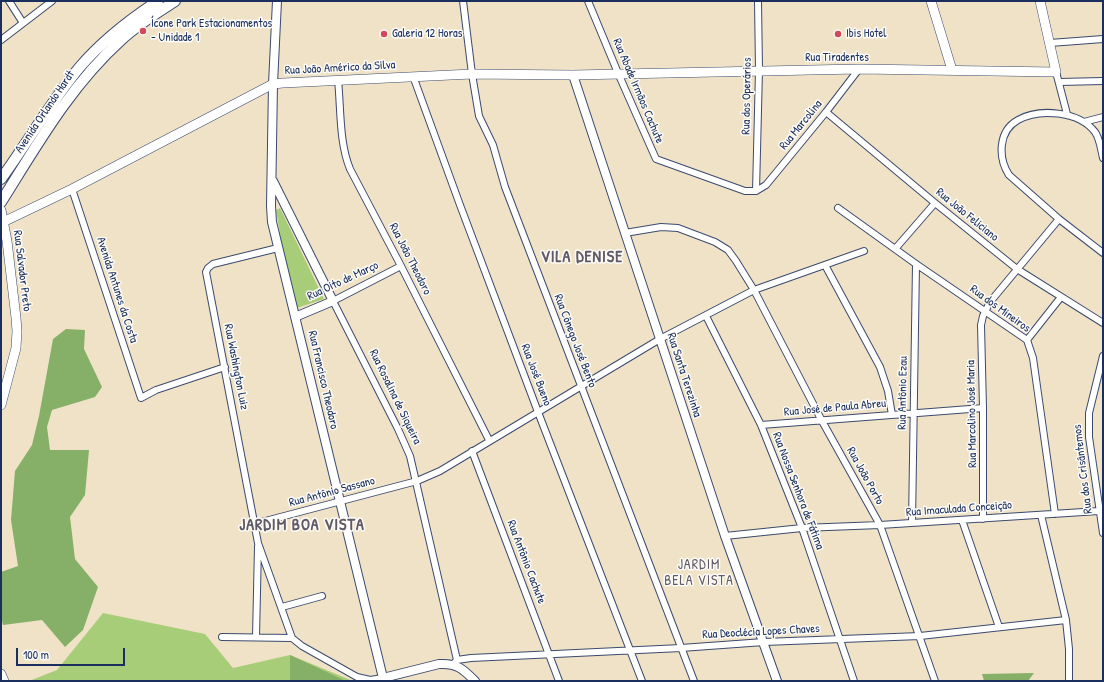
<!DOCTYPE html>
<html>
<head>
<meta charset="utf-8">
<style>
	body { margin:0 }
	#map { position:relative; width:1104px; height:682px; overflow:hidden; background:#f0e2c6; font-family:"Patrick Hand",sans-serif }
	canvas { display:block }
	.frame { position:absolute; inset:0; border:2px solid #1b2f5e; pointer-events:none }
	.scale { position:absolute; left:16px; top:648px; width:109px; height:18px; box-sizing:border-box; border:2px solid #1b2f5e; border-top:0; padding-left:5px; font-size:12px; line-height:14px; white-space:nowrap; color:#1b2f5e; -webkit-text-stroke:3px #fdfcf7; paint-order:stroke }
</style>
</head>
<body>
<div id="map">
<canvas width="1104" height="682"></canvas>
<div class="frame"></div>
<div class="scale">100 m</div>
</div>
<script>
const ctx = document.querySelector('canvas').getContext('2d');
ctx.lineJoin = 'round';
function fill(path, color) {
  ctx.fillStyle = color;
  ctx.fill(path, 'evenodd');
}
function strokePath(path, color, width, dash) {
  ctx.strokeStyle = color;
  ctx.lineWidth = width;
  ctx.lineCap = dash ? 'butt' : 'round';
  ctx.setLineDash(dash || []);
  ctx.stroke(path);
}
function drawText(font, color, halo, rows, align = 'center') {
  ctx.font = font + ' "Patrick Hand",sans-serif';
  ctx.lineWidth = 3;
  ctx.setLineDash([]);
  ctx.textBaseline = 'middle';
  ctx.strokeStyle = halo;
  ctx.fillStyle = color;
  for (const [text, x, y, turn = 0] of rows) {
    ctx.save();
    ctx.translate(x, y);
    ctx.rotate((+turn || 0) * Math.PI / 180);
    ctx.textAlign = isNaN(turn) ? turn : align;
    if (halo) ctx.strokeText(text, 0, 0);
    ctx.fillText(text, 0, 0);
    ctx.restore();
  }
}
const green = new Path2D(`
	M 280,208 L 324,299 L 297,308 L 282,246 L 276,210 Z
	M 103,613 L 205,634 L 233,668 L 290,655 L 353,681 L 29,681 L 57,670 Z`);
const forest = new Path2D(`
	M 66,329 L 85,330 L 84,349 L 102,387 L 95,397 L 52,410 L 47,427 L 50,450 L 89,450 L 85,495 L 70,517 L 75,559 L 98,587 L 83,630 L 65,647 L 42,620 L 3,625 L 1,617 L 1,572 L 18,566 L 11,520 L 15,471 L 32,445 L 39,416 L 53,339 Z
	M 290,655 L 346,681 L 290,681 Z
	M 1034,673 L 1028,681 L 984,681 L 982,674 Z`);
const minor = new Path2D(`
	M 9,1 L 23,23
	M 463,1 L 472,74 L 479,116 L 493,145 L 505,187 L 694,681
	M 588,1 L 618,73 L 656,159 L 745,191 L 756,191 L 766,185 L 826,112 L 859,69
	M 1,40 L 52,1
	M 1050,43 L 1103,39
	M 1056,72 L 1067,114
	M 413,76 L 460,205 L 538,412 L 642,681
	M 338,80 C 341,109 339,142 350,169 L 401,266 L 489,440
	M 1059,82 L 1103,81
	M 826,112 L 935,203 L 1017,269 L 1103,323
	M 1084,122 L 1103,117
	M 1103,158 C 1101,150 1100,139 1095,132 C 1079,111 1039,108 1018,120 C 998,131 998,158 1009,175 L 1059,219 L 1103,253
	M 72,189 L 141,398 L 156,390 L 225,367
	M 756,191 L 759,70 L 758,1
	M 838,208 L 916,264 L 1027,340 L 1033,358 L 1055,514
	M 625,233 L 661,227 L 678,228 L 715,242 L 728,250 L 736,261 L 754,290 L 822,421 L 880,525 L 935,681
	M 278,248 L 213,264 L 208,268 L 206,272 L 258,543 L 292,638
	M 895,249 L 935,203
	M 825,265 L 880,367 L 888,391 L 892,415
	M 401,266 L 333,301 L 398,429 L 410,456 L 457,660 L 455,662
	M 706,316 L 761,425 L 802,528 L 854,681
	M 1027,340 L 1061,297
	M 1103,356 L 1089,413 L 1089,437 L 1103,533
	M 761,425 L 983,408
	M 472,451 L 559,681
	M 1041,515 L 1066,620 L 1069,649 L 1069,681
	M 983,519 L 983,408 L 981,325 L 983,316 L 990,302 L 1059,219
	M 962,520 L 999,627
	M 912,523 L 916,264
	M 254,524 L 417,481 L 440,471 L 660,339 L 754,290 L 864,251
	M 725,536 L 802,528 L 880,525 L 1099,511
	M 282,607 L 322,596
	M 222,637 L 292,638 L 302,646 L 357,677 L 370,680 L 383,678
	M 256,637 L 258,546
	M 457,660 L 471,658 L 681,648 L 764,642 L 920,636 L 1066,620`);
const tertiary = new Path2D(`
	M 277,1 L 273,84 L 271,206 L 272,222 L 383,678 L 439,664 C 457,663 463,669 475,681
	M 573,75 L 725,536 L 777,681
	M 273,181 L 333,301 L 295,317`);
const secondary = new Path2D(`
	M 931,1 L 952,70
	M 1,210 L 7,241 L 16,318 L 17,331 L 16,348 L 1,405
	M 1,223 L 72,189 L 273,84 L 283,83 L 472,74 L 573,75 L 859,69 L 1056,72 L 1040,1
	M 1,674 L 4,681`);
const primary = new Path2D(`
	M 1,179 C 28,142 50,103 79,68 C 101,42 129,20 158,1
	M 1,202 C 37,145 70,86 121,40 C 137,25 157,13 175,1`);
const markers = [
	[143,31,4,"#d1495b"],
	[384,34,4,"#d1495b"],
	[838,34,4,"#d1495b"]
];
const poiNames = [
	["Ícone Park Estacionamentos",151,24],
	["- Unidade 1",151,38],
	["Galeria 12 Horas",392,34],
	["Ibis Hotel",846,34]
];
const streetNames = [
	["Rua Tiradentes",837,58],
	["Rua João Américo da Silva",340,68,-3],
	["Rua Abade Irmãos Cachute",638,91,67],
	["Rua dos Operários",747,96,-89],
	["Avenida Orlando Hardt",45,112,-56],
	["Rua Marcolina",801,125,-51],
	["Rua João Feliciano",967,215,39],
	["Rua João Theodoro",410,259,63],
	["Rua Salvador Preto",22,271,83],
	["Rua Oito de Março",343,281,-25],
	["Avenida Antunes da Costa",117,290,72],
	["Rua dos Mineiros",1000,309,36],
	["Rua Cônego José Bento",575,341,69],
	["Rua Washington Luiz",236,367,79],
	["Rua José Bueno",536,375,69],
	["Rua Santa Terezinha",684,375,72],
	["Rua Francisco Theodoro",323,380,77],
	["Rua Antônio Ezau",903,393,-89],
	["Rua Rosalina de Siqueira",395,397,64],
	["Rua José de Paula Abreu",835,408,-5],
	["Rua Marcolino José Maria",972,414,-91],
	["Rua dos Crisântemos",1083,469,-97],
	["Rua João Porto",865,476,61],
	["Rua Nossa Senhora de Fátima",798,491,69],
	["Rua Antônio Sassano",332,492,-15],
	["Rua Imaculada Conceição",959,509,-4],
	["Rua Antônio Cachute",526,562,69],
	["Rua Deoclécia Lopes Chaves",761,632,-3]
];
const quarterNames = [
	["JARDIM",699,565],
	["BELA VISTA",699,581]
];
const districtNames = [
	["VILA DENISE",582,258],
	["JARDIM BOA VISTA",302,526]
];
fill(green, '#a8cd78');
fill(forest, '#86b068');
strokePath(minor, '#3b4a6e', 8);
strokePath(tertiary, '#3b4a6e', 10);
strokePath(secondary, '#3b4a6e', 10);
strokePath(primary, '#3b4a6e', 12);
strokePath(minor, '#fff', 6);
strokePath(tertiary, '#fff', 8);
strokePath(secondary, '#fff', 9);
strokePath(primary, '#fff', 10);
for (const [x, y, r, color] of markers) {
  const dot = new Path2D();
  dot.arc(x, y, r, 0, 2 * Math.PI);
  ctx.fillStyle = color;
  ctx.fill(dot);
  strokePath(dot, '#fdfcf7', 1.5);
}
drawText('12px', '#1b2f5e', '#fdfcf7', poiNames, 'left');
drawText('12px', '#1b2f5e', '#fdfcf7', streetNames);
ctx.letterSpacing = '1px';
drawText('14px', '#605a67', '#fdfcf7', quarterNames);
ctx.letterSpacing = '0px';
ctx.letterSpacing = '1px';
drawText('bold 16px', '#605a67', '#fdfcf7', districtNames);
ctx.letterSpacing = '0px';
</script>
</body>
</html>
